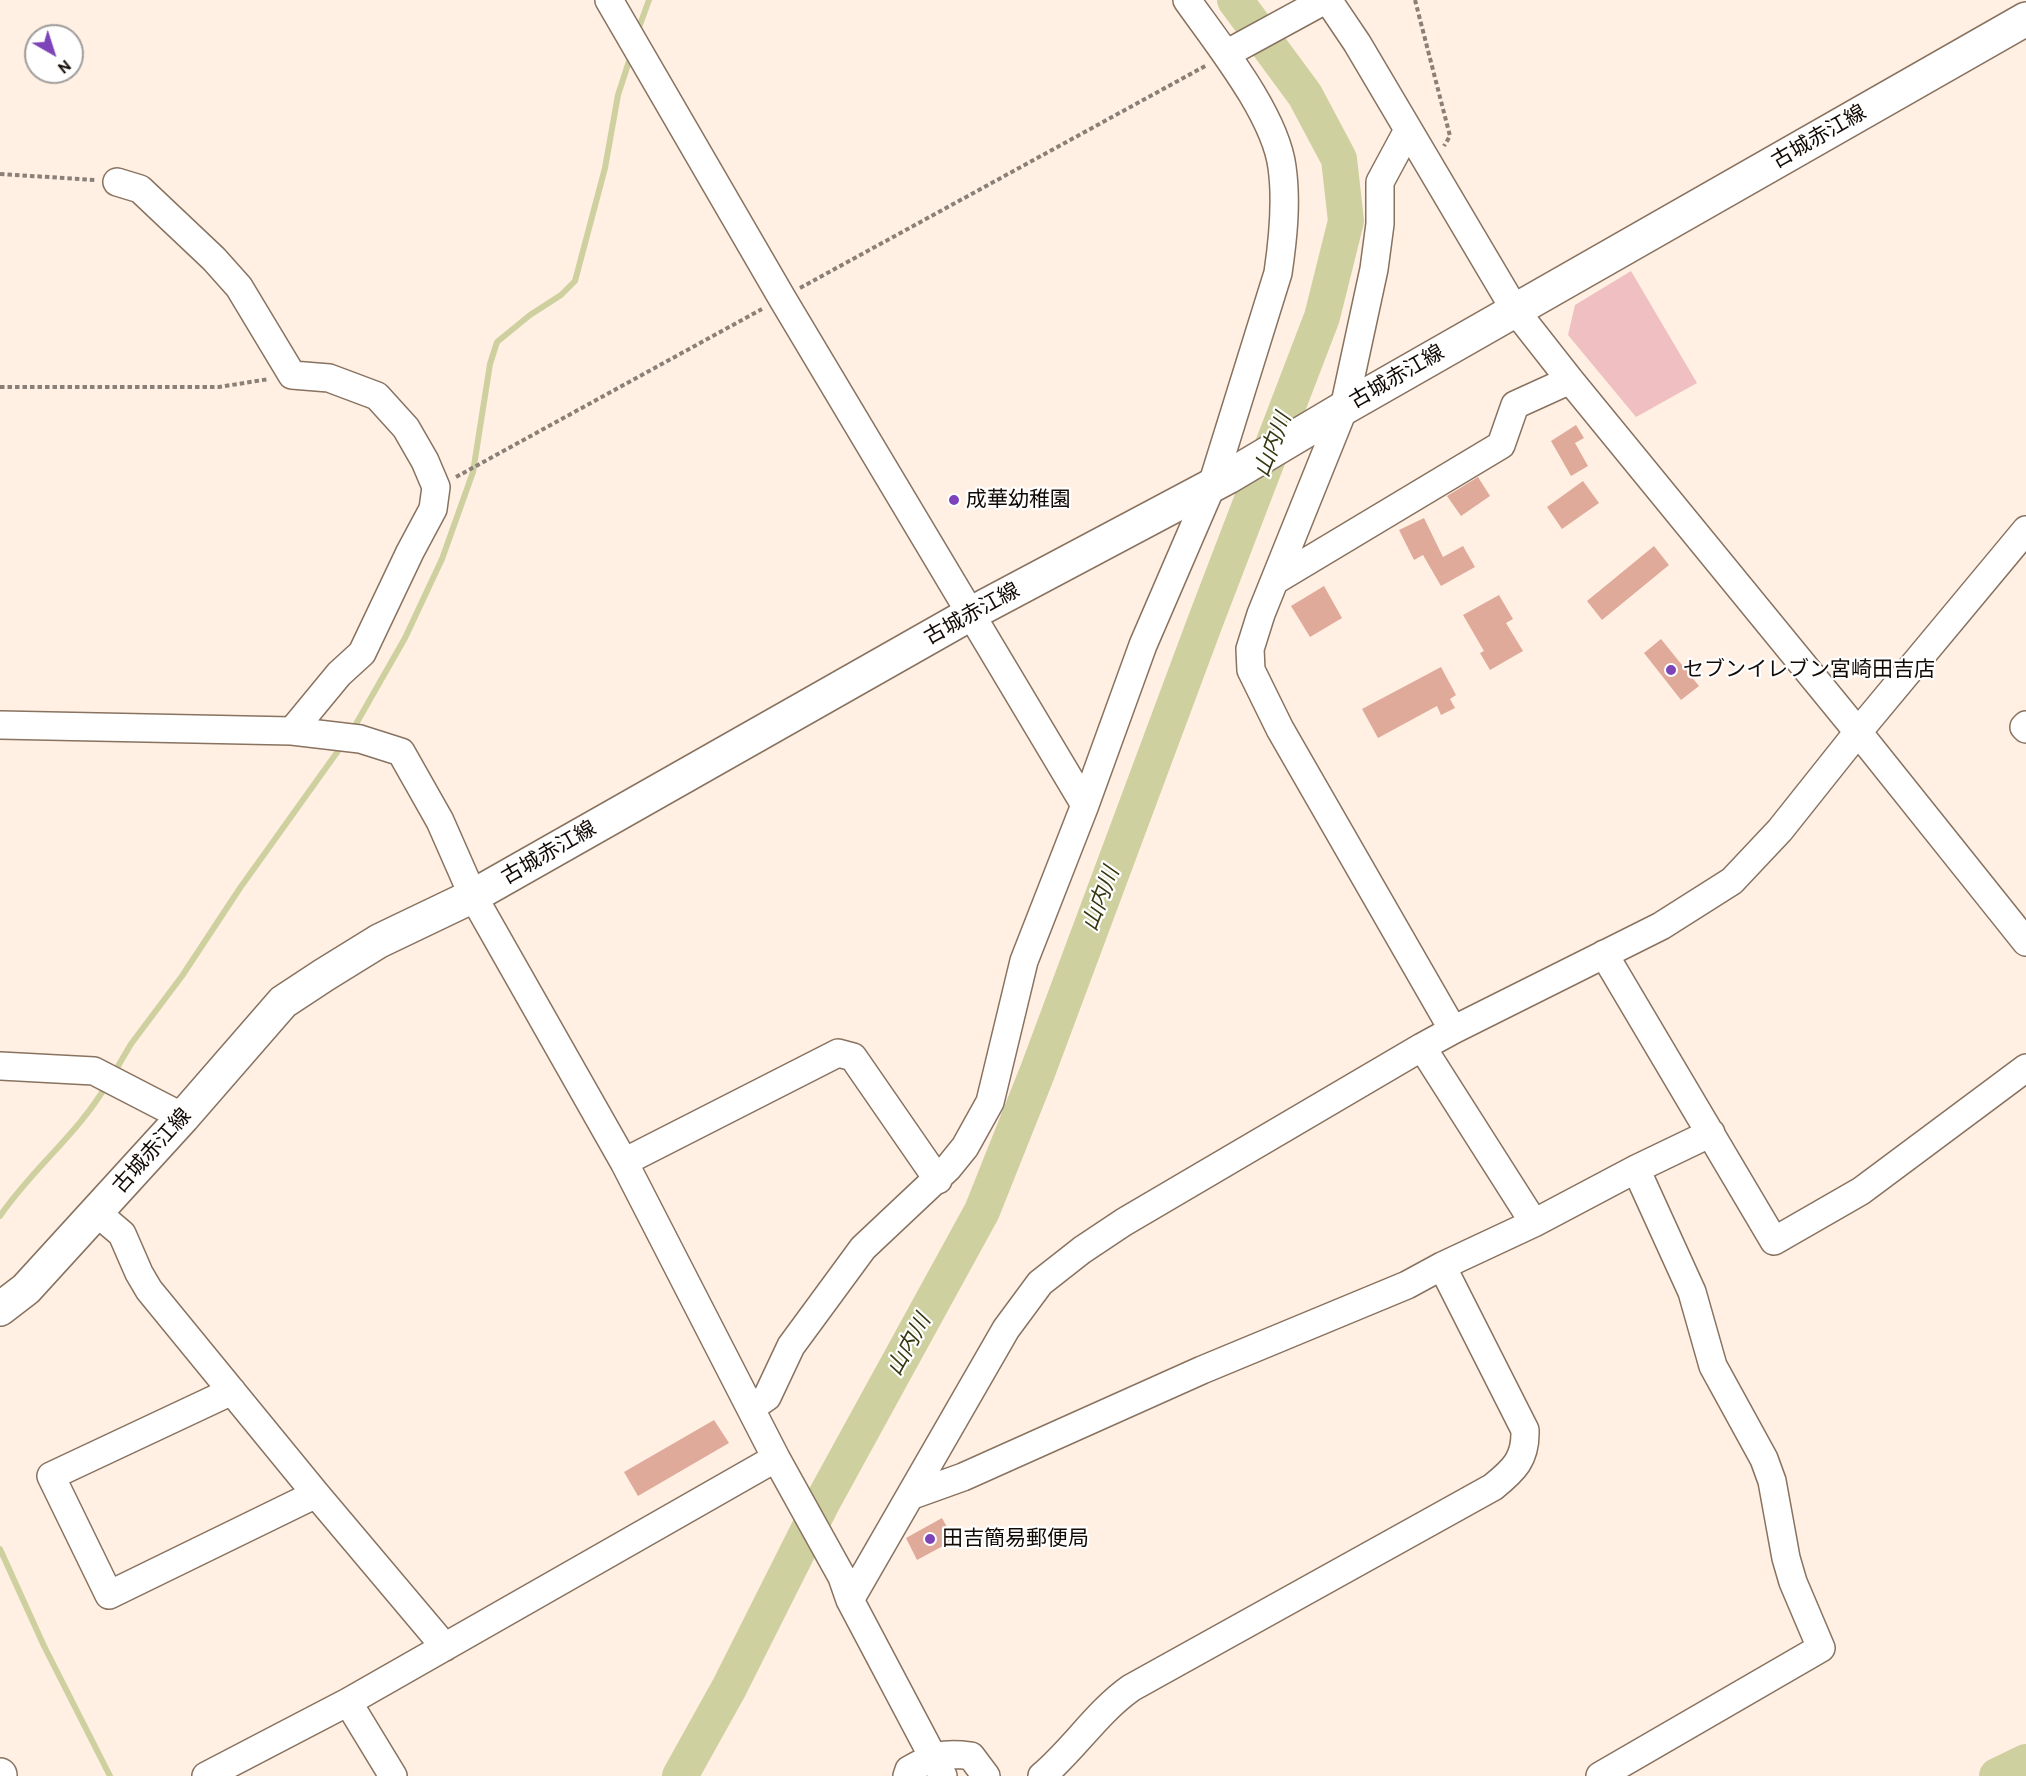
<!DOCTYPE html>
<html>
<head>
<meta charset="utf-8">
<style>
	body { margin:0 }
	#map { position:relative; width:2026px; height:1776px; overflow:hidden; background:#fff0e3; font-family:Cabin,sans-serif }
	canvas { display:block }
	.north { position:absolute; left:24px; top:24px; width:60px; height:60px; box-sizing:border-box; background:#fff; border:2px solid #a09d9b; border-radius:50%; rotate:141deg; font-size:16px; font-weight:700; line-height:24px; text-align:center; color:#120a05 }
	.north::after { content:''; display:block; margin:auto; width:21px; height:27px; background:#7d44ba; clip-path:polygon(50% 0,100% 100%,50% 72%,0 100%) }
</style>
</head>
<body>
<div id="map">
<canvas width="2026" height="1776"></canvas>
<div class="north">N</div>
</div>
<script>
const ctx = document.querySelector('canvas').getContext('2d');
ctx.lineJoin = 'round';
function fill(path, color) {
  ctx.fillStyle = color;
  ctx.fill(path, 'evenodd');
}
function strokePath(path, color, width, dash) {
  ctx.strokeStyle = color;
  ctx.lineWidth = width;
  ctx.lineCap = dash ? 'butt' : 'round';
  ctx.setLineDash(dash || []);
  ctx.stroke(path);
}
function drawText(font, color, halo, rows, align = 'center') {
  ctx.font = font + ' Cabin,"Noto Sans JP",sans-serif';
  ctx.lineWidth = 4.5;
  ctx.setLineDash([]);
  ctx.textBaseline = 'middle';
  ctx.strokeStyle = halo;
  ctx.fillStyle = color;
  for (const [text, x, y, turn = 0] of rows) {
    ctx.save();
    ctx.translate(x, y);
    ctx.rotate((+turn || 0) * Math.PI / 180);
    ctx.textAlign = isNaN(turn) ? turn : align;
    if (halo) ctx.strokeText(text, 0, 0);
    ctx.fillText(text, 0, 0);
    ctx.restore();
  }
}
const green = new Path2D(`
	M 1631,271 L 1697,383 L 1636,417 L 1568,335 L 1575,305 Z`);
const stream = new Path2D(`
	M 637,33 L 649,0
	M 352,731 L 405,638 L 442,559 L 473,472 L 490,364 L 497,342 L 530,315 L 561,295 L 575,281 L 605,168 L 618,95 L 631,55
	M 114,1073 L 131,1044 L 182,976 L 240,888 L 343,744
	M 0,1216 C 32,1169 79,1133 107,1084
	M 0,1549 L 44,1646 L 110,1776`);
const river = new Path2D(`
	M 680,1776 L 729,1688 L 823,1501 L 982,1211 L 1037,1073 L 1204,625 L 1322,317 L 1346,221 L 1339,159 L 1305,95 L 1235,0
	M 1997,1776 L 2026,1762`);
const building = new Path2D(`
	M 1576,425 L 1584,438 L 1575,443 L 1588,466 L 1571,476 L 1551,441 Z
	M 1478,477 L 1490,496 L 1461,516 L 1447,496 Z
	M 1583,481 L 1599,503 L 1562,529 L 1547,507 Z
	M 1424,518 L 1443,557 L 1463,546 L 1475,567 L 1441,586 L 1423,555 L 1414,560 L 1399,530 Z
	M 1654,546 L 1669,565 L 1602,620 L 1587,601 Z
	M 1324,586 L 1342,618 L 1310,637 L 1291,606 Z
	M 1499,595 L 1513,619 L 1506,623 L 1523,651 L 1490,670 L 1480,653 L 1484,651 L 1463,615 Z
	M 1661,639 L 1699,686 L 1681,700 L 1644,653 Z
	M 1441,667 L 1456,695 L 1450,699 L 1455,708 L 1441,715 L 1437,706 L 1378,738 L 1362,709 Z
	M 714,1420 L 729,1443 L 638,1496 L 624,1472 Z
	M 942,1518 L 954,1540 L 917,1560 L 906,1538 Z`);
const path = new Path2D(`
	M 1415,0 L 1450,136 L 1444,146
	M 0,174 L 95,180
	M 800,288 L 1207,65
	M 0,387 L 219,387 L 269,379
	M 456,477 L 762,309`);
const minor = new Path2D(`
	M 609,0 L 782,298 L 1085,805
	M 1328,0 L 1357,43 L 1515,310 L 1570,380 L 1858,732 L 2026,942
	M 1226,54 L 1325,0
	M 1408,130 L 1380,182 L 1380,224 L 1374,269 L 1344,408 L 1261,614 L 1250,649 L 1251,670 L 1280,729 L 1453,1030
	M 117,182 L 140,189 L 214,259 L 239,287 L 292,375 L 329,378 L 377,396 L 406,428 L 425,461 L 436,487 L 433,509 L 410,552 L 362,653 L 339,674 L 292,731
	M 1276,580 L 1501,445 L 1515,405 L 1570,380
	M 0,725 L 292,731 L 360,739 L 401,752 L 440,821 L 473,896 L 624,1162 L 776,1458 L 842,1577 L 850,1600 L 943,1776
	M 2026,725 L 2024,727 L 2026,729
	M 1604,954 L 1774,1241 L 1861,1191 L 2026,1068
	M 1422,1047 L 1534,1223
	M 0,1066 L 94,1071 L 183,1117
	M 624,1162 L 838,1053 L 853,1057 L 938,1180
	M 96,1212 L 122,1234 L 139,1273 L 149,1290 L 316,1494 L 445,1647
	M 232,1391 L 51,1476 L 109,1595 L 316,1494
	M 751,1408 L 767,1397 L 791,1346 L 863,1248 L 948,1168 L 965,1147 L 990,1102 L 1024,961 L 1085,805 L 1143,645 L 1212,485 L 1278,273 C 1283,239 1287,202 1282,167 C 1275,114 1218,44 1187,0
	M 910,1496 L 963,1477 L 1202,1370 L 1407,1285 L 1442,1266 L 1534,1223 L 1636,1169 L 1711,1133
	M 850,1600 L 1006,1329 L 1040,1283 L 1082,1250 L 1124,1222 L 1422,1047 L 1453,1030 L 1661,926 L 1732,881 L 1780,830 L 1858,732 L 2026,530
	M 348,1702 L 393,1776
	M 206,1776 L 348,1702 L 776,1458
	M 907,1776 L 909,1770 C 933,1756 942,1752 971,1756 L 986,1776
	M 1042,1776 C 1075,1748 1096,1713 1131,1688 L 1493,1487 C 1514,1470 1526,1459 1525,1430 L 1442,1266
	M 1600,1776 L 1821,1648 L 1793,1582 L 1786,1558 L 1772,1481 L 1764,1459 L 1713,1366 L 1692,1292 L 1636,1169`);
const major = new Path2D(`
	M 0,1309 L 26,1289 L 183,1117 L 283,1002 L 324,975 L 379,941 L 473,896 L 972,613 L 1228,477 L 1344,408 L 2026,19
	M 0,1775 L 0,1776`);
const markers = [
	[954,500,6,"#7d44ba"],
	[1671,670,6,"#7d44ba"],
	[930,1539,6,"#7d44ba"]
];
const streetNames = [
	["古城赤江線",1819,137,-30],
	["古城赤江線",1397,377,-30],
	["古城赤江線",972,614,-29],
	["古城赤江線",549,853,-30],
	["古城赤江線",152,1151,-48]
];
const poiNames = [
	["成華幼稚園",966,500],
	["セブンイレブン宮崎田吉店",1683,670],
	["田吉簡易郵便局",942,1539]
];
const waterNames = [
	["山内川",1273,445,-69],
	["山内川",1101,899,-69],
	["山内川",909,1345,-61]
];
fill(green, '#efbfc2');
strokePath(stream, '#ced19f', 6);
strokePath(river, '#ced19f', 36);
fill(building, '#dfaa99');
strokePath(minor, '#887260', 30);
strokePath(major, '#887260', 36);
strokePath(path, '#8b8077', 4, [4.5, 3]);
strokePath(minor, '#fff', 27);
strokePath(major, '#fff', 33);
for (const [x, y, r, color] of markers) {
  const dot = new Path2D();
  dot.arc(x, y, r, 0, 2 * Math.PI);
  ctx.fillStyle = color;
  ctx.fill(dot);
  strokePath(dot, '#fff', 2);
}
drawText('21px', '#120a05', '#fff', streetNames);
drawText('21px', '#120a05', '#fff', poiNames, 'left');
drawText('italic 22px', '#363710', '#fff', waterNames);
</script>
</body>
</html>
